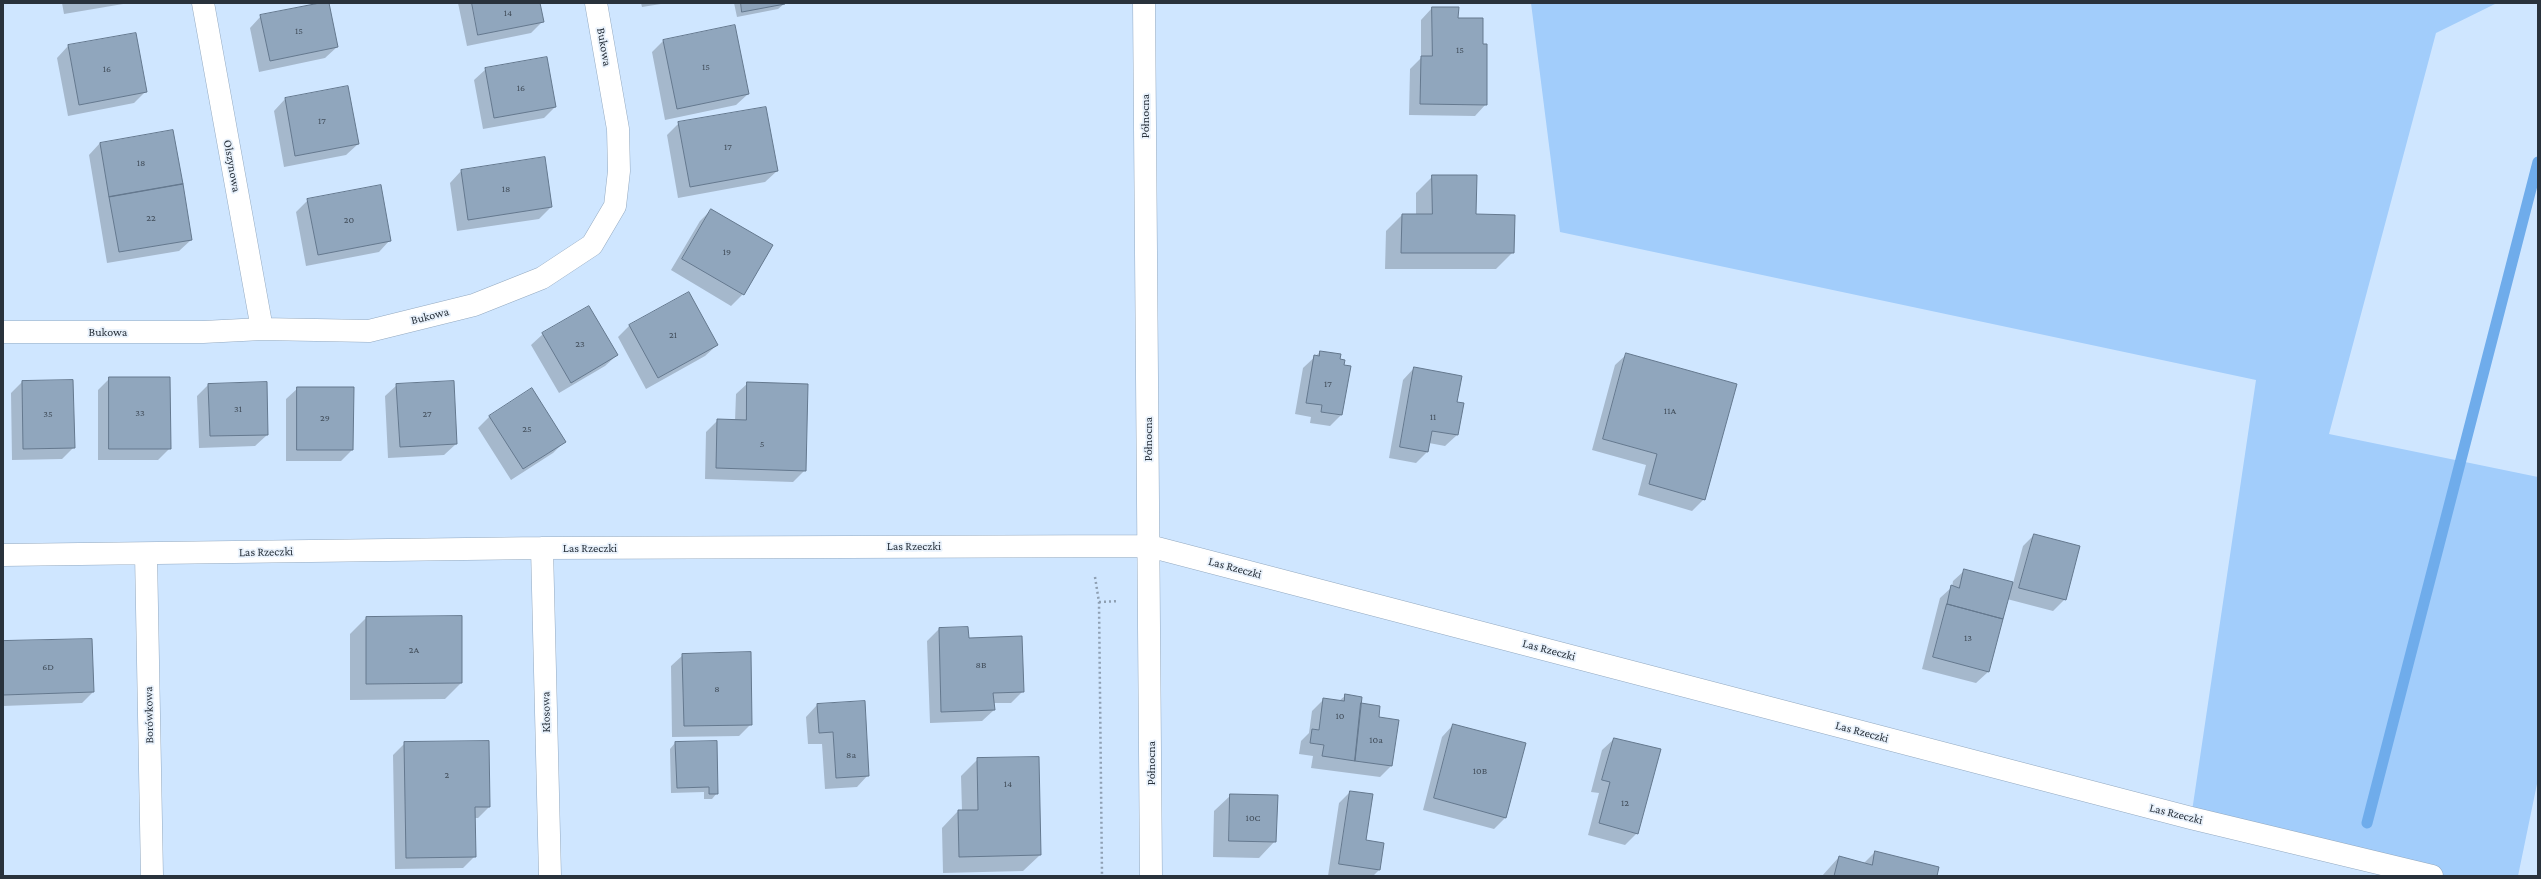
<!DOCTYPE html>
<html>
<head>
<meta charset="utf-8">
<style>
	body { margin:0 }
	#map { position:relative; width:2541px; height:879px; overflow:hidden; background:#cfe6ff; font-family:"Crimson Pro",serif }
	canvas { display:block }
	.frame { position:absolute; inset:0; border:4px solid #29323c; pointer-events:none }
</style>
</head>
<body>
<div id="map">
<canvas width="2541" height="879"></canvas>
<div class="frame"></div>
</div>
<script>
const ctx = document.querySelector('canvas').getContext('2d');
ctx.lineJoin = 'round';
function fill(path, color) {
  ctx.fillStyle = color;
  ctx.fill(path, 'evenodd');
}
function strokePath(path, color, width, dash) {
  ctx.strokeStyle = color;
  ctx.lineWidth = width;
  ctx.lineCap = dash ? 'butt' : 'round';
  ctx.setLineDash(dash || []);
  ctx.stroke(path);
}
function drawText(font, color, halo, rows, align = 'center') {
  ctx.font = font + ' "Crimson Pro",serif';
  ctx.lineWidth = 3.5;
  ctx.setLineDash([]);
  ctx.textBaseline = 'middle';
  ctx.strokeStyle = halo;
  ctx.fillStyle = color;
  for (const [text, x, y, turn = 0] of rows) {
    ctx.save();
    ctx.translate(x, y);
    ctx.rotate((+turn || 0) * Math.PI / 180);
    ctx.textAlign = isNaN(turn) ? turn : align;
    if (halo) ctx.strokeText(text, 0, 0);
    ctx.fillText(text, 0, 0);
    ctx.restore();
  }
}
const green = new Path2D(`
	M 1531,3 L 2497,3 L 2436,33 L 2329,434 L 2538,477 L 2538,779 L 2518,876 L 2432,876 L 2191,818 L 2256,380 L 1560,232 Z`);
const shadow = new Path2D(`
	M 62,3 L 129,3 L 64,14 Z
	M 328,3 L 337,47 L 325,58 L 259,72 L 250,28 L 261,16 Z
	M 458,3 L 539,3 L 542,22 L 531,33 L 467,46 Z
	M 641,3 L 667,3 L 642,7 Z
	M 734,3 L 784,3 L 784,4 L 778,9 L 737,17 Z
	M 1432,8 L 1457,19 L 1482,46 L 1486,104 L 1475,116 L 1409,115 L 1410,69 L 1421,58 L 1421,20 Z
	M 734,26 L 748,94 L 736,105 L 665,120 L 652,52 L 663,41 Z
	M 68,46 L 145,92 L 134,103 L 68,116 L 57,58 Z
	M 486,69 L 555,107 L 544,118 L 483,129 L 474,80 Z
	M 285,99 L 358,144 L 346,155 L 284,167 L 274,111 Z
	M 679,123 L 777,171 L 765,182 L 678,198 L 667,135 Z
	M 100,143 L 191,240 L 179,251 L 107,263 L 89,155 Z
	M 461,171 L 551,207 L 539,219 L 457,231 L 450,183 Z
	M 1433,176 L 1513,252 L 1496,269 L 1385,269 L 1386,231 L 1402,215 L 1416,215 L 1416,193 Z
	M 308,200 L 390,240 L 379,252 L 306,266 L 296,212 Z
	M 711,210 L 743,294 L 731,306 L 671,270 L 700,221 Z
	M 688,293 L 717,345 L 705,356 L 646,389 L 618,337 L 629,326 Z
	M 543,334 L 617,355 L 605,366 L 559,393 L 531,345 Z
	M 1320,352 L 1341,415 L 1330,426 L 1310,423 L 1311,417 L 1295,414 L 1303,368 Z
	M 1627,354 L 1704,499 L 1692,511 L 1638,495 L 1646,465 L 1592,450 L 1615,365 Z
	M 1414,368 L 1455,403 L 1463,404 L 1457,435 L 1445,446 L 1429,443 L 1427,452 L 1416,463 L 1389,458 L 1403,380 Z
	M 110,378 L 170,448 L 158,460 L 98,460 L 98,390 Z
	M 22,382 L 74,447 L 62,459 L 12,460 L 11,393 Z
	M 748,383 L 805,470 L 793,482 L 705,479 L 706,432 L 718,420 L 735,421 L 736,394 Z
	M 208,385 L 267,435 L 255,446 L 199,448 L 197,396 Z
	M 397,385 L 456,444 L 444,455 L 388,458 L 385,396 Z
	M 298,388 L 352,450 L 341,461 L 286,461 L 286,399 Z
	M 490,416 L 564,442 L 553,453 L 511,480 L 478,428 Z
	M 2034,535 L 2065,599 L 2053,611 L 2007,599 L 1988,672 L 1976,683 L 1922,669 L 1940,598 L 1952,587 L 1953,581 L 1965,570 L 2013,583 L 2023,546 Z
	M 366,618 L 461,683 L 445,699 L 350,700 L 350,634 Z
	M 967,628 L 968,639 L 1023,691 L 1011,703 L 993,703 L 994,710 L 982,721 L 930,723 L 927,641 L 939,629 Z
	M 3,642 L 93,692 L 82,703 L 3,706 Z
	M 683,655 L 751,724 L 739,736 L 672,737 L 671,666 Z
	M 1346,695 L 1378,718 L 1391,766 L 1380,777 L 1311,768 L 1313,756 L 1299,754 L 1301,741 L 1309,733 L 1312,711 L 1324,699 L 1339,701 Z
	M 864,702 L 868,775 L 857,787 L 825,789 L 822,744 L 808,744 L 806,717 L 817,705 Z
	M 1453,725 L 1506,817 L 1494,829 L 1423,810 L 1442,737 Z
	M 1614,739 L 1637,833 L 1625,845 L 1588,835 L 1599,793 L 1591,792 L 1602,750 Z
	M 405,743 L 489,807 L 478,818 L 474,818 L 475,856 L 463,868 L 395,869 L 393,755 Z
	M 675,743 L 717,793 L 712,799 L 704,799 L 704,792 L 671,793 L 670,749 Z
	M 978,759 L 1040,855 L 1023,871 L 943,873 L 942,828 L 958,811 L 962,811 L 961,776 Z
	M 1350,792 L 1365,841 L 1383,844 L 1379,870 L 1373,876 L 1328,876 L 1339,803 Z
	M 1231,795 L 1275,841 L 1259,858 L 1213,857 L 1214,811 Z
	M 1875,852 L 1936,876 L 1822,876 L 1839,857 L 1863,864 Z`);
const stream = new Path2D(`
	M 2367,823 L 2538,162`);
const building = new Path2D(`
	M 320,3 L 329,3 L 338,47 L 270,61 L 260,15 Z
	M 472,3 L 540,3 L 544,22 L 478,35 Z
	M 741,3 L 785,3 L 785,4 L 742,12 Z
	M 1432,7 L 1459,7 L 1458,18 L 1483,18 L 1483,44 L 1487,44 L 1487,105 L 1420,104 L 1421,56 L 1432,56 Z
	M 735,25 L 749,94 L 677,109 L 663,40 Z
	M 136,33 L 147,92 L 79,105 L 68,45 Z
	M 547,57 L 556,107 L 494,118 L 485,68 Z
	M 348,86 L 359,144 L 295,156 L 285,98 Z
	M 766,107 L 778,171 L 690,187 L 678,122 Z
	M 173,130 L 183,184 L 109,197 L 100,143 Z
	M 545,157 L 552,207 L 468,220 L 461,170 Z
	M 1432,175 L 1477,175 L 1476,214 L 1515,215 L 1514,253 L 1401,253 L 1402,214 L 1432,214 Z
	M 183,184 L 192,240 L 119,252 L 109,197 Z
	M 381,185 L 391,241 L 318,255 L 307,199 Z
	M 711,209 L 773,245 L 744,295 L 682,259 Z
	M 689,292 L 718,345 L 658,378 L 629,325 Z
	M 589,306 L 618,355 L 571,383 L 542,333 Z
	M 1320,351 L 1341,354 L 1340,359 L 1345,360 L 1344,365 L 1351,366 L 1342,415 L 1321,412 L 1322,405 L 1306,403 L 1314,355 L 1319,356 Z
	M 1626,353 L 1737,384 L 1705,500 L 1649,484 L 1657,454 L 1603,439 Z
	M 1414,367 L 1462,376 L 1457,402 L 1464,403 L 1458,435 L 1432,431 L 1428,452 L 1400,447 Z
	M 109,377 L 170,377 L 171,449 L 109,449 Z
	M 73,380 L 75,448 L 23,449 L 22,381 Z
	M 454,381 L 457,444 L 400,447 L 396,384 Z
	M 267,382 L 268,435 L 210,436 L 208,384 Z
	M 747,382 L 808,384 L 806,471 L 716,468 L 717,419 L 746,420 Z
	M 297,387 L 354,387 L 353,450 L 297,450 Z
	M 532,388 L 566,442 L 523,469 L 489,416 Z
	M 2034,534 L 2080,546 L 2066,600 L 2019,588 Z
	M 1964,569 L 2013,582 L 2003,619 L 1947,604 L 1951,585 L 1959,588 Z
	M 1947,604 L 2003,619 L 1989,672 L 1933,657 Z
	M 462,616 L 462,683 L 366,684 L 366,617 Z
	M 968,627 L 969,638 L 1022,636 L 1024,692 L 993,693 L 995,710 L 941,712 L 939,628 Z
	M 92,639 L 94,692 L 3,695 L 3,641 Z
	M 751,652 L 752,725 L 684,726 L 682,654 Z
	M 1345,694 L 1362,697 L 1355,761 L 1322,756 L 1324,745 L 1310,743 L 1312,729 L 1319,730 L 1323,698 L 1344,701 Z
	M 865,701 L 869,776 L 836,778 L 833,732 L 819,733 L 817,704 Z
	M 1361,703 L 1380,706 L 1379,717 L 1399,720 L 1392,766 L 1355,761 Z
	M 1453,724 L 1526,743 L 1506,818 L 1434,798 Z
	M 1614,738 L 1661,749 L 1638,834 L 1599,823 L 1610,782 L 1602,780 Z
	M 489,741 L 490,807 L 475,807 L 476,857 L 406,858 L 404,742 Z
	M 717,741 L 718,794 L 709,794 L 709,787 L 677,788 L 675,742 Z
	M 1039,757 L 1041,855 L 959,857 L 958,810 L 978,810 L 977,758 Z
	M 1350,791 L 1373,794 L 1366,840 L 1384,843 L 1380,870 L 1339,864 Z
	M 1230,794 L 1278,795 L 1276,842 L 1229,841 Z
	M 1875,851 L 1939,867 L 1937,876 L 1834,876 L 1839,856 L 1872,865 Z`);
const path = new Path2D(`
	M 1095,577 L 1099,602 L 1102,876
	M 1099,602 L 1119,601`);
const minor = new Path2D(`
	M 203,3 L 262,329
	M 1144,3 L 1151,876
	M 3,332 L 203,332 L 262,329 L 369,331 L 474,305 L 542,278 L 592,245 L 615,206 L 619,171 L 618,129 L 596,3
	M 542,548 L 550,876
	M 146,554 L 152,876
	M 3,555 L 542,548 L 1149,546 L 2191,818 L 2432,876`);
const numberNames = [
	["14",508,13],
	["15",299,31],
	["15",1460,50],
	["15",706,67],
	["16",107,69],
	["16",521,88],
	["17",322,121],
	["17",728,147],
	["18",141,163],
	["18",506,189],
	["22",151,218],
	["20",349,220],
	["19",727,252],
	["21",673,335],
	["23",580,344],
	["17",1328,384],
	["31",238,409],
	["11A",1670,411],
	["33",140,413],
	["35",48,414],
	["27",427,414],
	["11",1433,417],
	["29",325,418],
	["25",527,429],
	["5",762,444],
	["13",1968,638],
	["2A",414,650],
	["8B",981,665],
	["6D",48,667],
	["8",717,689],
	["10",1340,716],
	["10a",1376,740],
	["8a",851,755],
	["10B",1480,771],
	["2",447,775],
	["14",1008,784],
	["12",1625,803],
	["10C",1253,818]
];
const streetNames = [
	["Bukowa",604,47,80],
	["Północna",1145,116,-90],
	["Olszynowa",232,166,80],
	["Bukowa",430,316,-14],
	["Bukowa",108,332],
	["Północna",1148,439,-90],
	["Las Rzeczki",914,546],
	["Las Rzeczki",590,548],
	["Las Rzeczki",266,552,-1],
	["Las Rzeczki",1235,568,15],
	["Las Rzeczki",1549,650,15],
	["Kłosowa",546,712,-91],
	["Borówkowa",149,715,-91],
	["Las Rzeczki",1862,732,15],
	["Północna",1151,763,-90],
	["Las Rzeczki",2176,814,14]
];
fill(green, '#a2cdfb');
fill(shadow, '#0003');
strokePath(stream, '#6faceb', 11);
fill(building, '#90a6bd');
strokePath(building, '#64788e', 1);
strokePath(minor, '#93a9c0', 23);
strokePath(path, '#8e9fb2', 2.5, [2, 3]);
strokePath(minor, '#fff', 22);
drawText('10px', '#434f5c', null, numberNames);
drawText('12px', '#29323c', '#e8f1fb', streetNames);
</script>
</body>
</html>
